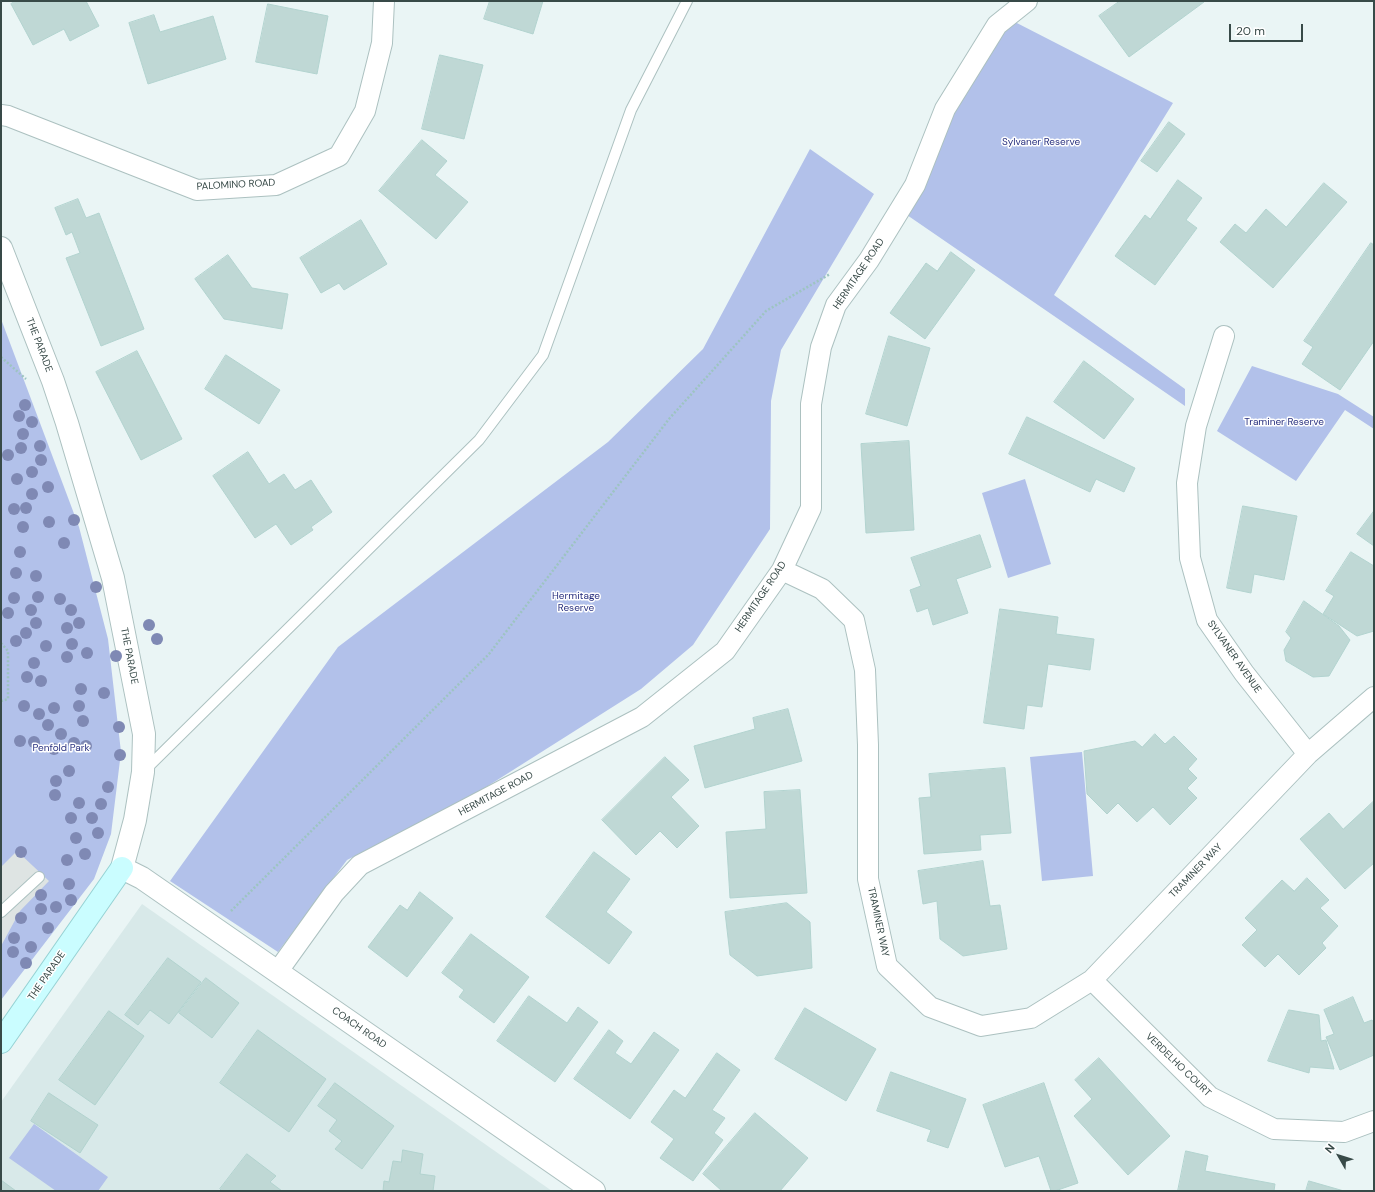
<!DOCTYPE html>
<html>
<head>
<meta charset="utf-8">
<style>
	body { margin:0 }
	#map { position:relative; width:1375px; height:1192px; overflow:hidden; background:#eaf5f5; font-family:"DM Sans",sans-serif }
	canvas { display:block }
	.frame { position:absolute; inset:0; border:2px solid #384a48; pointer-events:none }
	.north { position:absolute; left:1319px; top:1136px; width:40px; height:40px; -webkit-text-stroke:3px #fff; paint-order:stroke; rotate:309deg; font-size:11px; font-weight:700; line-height:16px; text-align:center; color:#384a48 }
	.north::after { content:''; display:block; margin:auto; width:14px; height:18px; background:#384a48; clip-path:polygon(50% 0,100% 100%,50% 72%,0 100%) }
	.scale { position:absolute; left:1229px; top:24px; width:74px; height:18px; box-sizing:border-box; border:2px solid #384a48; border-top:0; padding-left:5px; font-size:12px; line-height:14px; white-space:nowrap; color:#384a48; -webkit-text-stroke:3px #fff; paint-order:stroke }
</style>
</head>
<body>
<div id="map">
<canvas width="1375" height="1192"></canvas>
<div class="frame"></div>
<div class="north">N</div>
<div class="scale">20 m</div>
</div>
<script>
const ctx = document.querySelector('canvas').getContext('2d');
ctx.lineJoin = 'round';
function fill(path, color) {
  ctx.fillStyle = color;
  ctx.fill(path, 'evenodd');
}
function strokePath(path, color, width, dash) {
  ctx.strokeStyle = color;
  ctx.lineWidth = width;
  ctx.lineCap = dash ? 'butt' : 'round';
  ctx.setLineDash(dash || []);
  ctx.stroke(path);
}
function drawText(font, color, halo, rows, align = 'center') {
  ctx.font = font + ' "DM Sans",sans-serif';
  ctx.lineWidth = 3;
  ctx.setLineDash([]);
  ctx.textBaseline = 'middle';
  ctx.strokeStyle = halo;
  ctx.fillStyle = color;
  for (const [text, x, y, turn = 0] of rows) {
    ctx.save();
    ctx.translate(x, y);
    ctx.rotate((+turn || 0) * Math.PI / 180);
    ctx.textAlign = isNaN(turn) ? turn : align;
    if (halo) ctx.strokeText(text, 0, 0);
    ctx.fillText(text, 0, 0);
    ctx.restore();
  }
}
const residential = new Path2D(`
	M 142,904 L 552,1191 L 1,1191 L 1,1102 Z`);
const green = new Path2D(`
	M 1011,20 L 1173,103 L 1054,295 L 1185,389 L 1185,406 L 907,215 L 967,78 Z
	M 810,149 L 874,194 L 781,350 L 771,401 L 770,529 L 693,645 L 641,689 L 472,796 L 347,860 L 278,952 L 170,881 L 338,647 L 608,442 L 703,349 Z
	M 1,319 L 79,527 L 108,639 L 121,752 L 111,834 L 94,879 L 1,1000 Z
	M 1252,366 L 1338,394 L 1374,417 L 1374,429 L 1345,410 L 1296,481 L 1217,431 Z
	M 1025,479 L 1051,564 L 1008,578 L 982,493 Z
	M 1082,752 L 1093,876 L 1042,881 L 1030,757 Z
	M 34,1124 L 108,1177 L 98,1191 L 56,1191 L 9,1158 Z`);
const parking = new Path2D(`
	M 17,851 L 49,881 L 20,911 L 1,946 L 1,867 Z`);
const building = new Path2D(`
	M 16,1 L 86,1 L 99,26 L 70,41 L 64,29 L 33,45 L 11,4 Z
	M 490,1 L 543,1 L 533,34 L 484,19 Z
	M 1120,1 L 1203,1 L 1204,2 L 1129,57 L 1099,16 Z
	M 268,4 L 328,16 L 317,74 L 256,62 Z
	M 154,15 L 160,32 L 213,16 L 226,59 L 148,84 L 129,23 Z
	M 440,55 L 483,65 L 464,139 L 422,129 Z
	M 1169,122 L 1185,134 L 1157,172 L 1141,161 Z
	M 422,140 L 447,161 L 435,175 L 468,202 L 436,239 L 379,191 Z
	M 1178,180 L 1202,198 L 1186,220 L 1197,228 L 1155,285 L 1115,256 L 1145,215 L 1150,219 Z
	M 1324,183 L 1347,202 L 1273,288 L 1220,242 L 1235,224 L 1246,233 L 1266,209 L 1286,227 Z
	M 78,199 L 86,218 L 99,213 L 144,329 L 101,346 L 66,258 L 80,253 L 72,232 L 66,235 L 55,208 Z
	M 361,220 L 387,264 L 344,290 L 339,283 L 321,293 L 300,258 Z
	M 1371,243 L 1374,245 L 1374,341 L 1340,390 L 1302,364 L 1313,347 L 1304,341 Z
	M 951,252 L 975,270 L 925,339 L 890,313 L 926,263 L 937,271 Z
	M 228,255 L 252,288 L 288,294 L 282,329 L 224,319 L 195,279 Z
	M 889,336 L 930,348 L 907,426 L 866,414 Z
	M 137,351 L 182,439 L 141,460 L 96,372 Z
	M 226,355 L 280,390 L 259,424 L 205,389 Z
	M 1084,361 L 1134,399 L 1104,439 L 1054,402 Z
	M 1027,417 L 1135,468 L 1124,492 L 1096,479 L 1090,492 L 1009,454 Z
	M 909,441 L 914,530 L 866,533 L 861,444 Z
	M 248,452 L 269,484 L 284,474 L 295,490 L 311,480 L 332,512 L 311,527 L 313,530 L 291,545 L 276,524 L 255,538 L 213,476 Z
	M 1243,506 L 1297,516 L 1284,580 L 1254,574 L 1251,593 L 1227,588 Z
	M 1374,511 L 1374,546 L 1357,534 Z
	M 980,535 L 991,567 L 956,579 L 968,613 L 933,625 L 928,608 L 917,612 L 910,590 L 921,586 L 911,558 Z
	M 1351,552 L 1374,566 L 1374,631 L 1357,636 L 1323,614 L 1334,596 L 1326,591 Z
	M 1304,601 L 1339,626 L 1350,640 L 1329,676 L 1313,677 L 1286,661 L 1284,650 L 1291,638 L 1286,632 Z
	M 1000,609 L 1058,617 L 1056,634 L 1094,639 L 1090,670 L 1048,664 L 1042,707 L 1027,705 L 1024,729 L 984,723 Z
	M 788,709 L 802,761 L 705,788 L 694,746 L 755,729 L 753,718 Z
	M 1155,734 L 1165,744 L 1174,736 L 1197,759 L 1188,769 L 1197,778 L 1187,788 L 1197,798 L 1170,825 L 1153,807 L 1137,822 L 1118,803 L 1107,814 L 1087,794 L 1084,751 L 1135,741 L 1142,747 Z
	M 665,757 L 689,780 L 671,797 L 699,826 L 677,848 L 660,831 L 636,855 L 602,820 Z
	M 1005,768 L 1011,833 L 980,835 L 981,850 L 924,854 L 919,798 L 931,797 L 929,774 Z
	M 800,790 L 807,893 L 730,898 L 726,832 L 766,829 L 764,792 Z
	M 1374,801 L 1374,863 L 1345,889 L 1300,839 L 1329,813 L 1343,829 Z
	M 594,852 L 630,879 L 606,912 L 632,932 L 609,964 L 546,917 Z
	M 983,861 L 990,906 L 1000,905 L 1007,949 L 963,956 L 940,939 L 937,901 L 923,904 L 918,871 Z
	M 1307,878 L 1329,900 L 1320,908 L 1338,926 L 1322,943 L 1326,948 L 1299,975 L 1278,954 L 1265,967 L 1242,945 L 1257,930 L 1245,918 L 1282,880 L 1294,891 Z
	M 420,892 L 453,918 L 407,977 L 368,947 L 400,905 L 407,910 Z
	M 787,903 L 810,922 L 812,968 L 757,976 L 730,955 L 725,912 Z
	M 471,934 L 529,977 L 494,1023 L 459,997 L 464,990 L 442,973 Z
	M 168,958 L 201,982 L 169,1024 L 150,1010 L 138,1025 L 125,1015 Z
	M 206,978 L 239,1003 L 212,1038 L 179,1013 Z
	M 529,996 L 567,1023 L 578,1007 L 598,1022 L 555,1082 L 497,1041 Z
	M 1353,997 L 1364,1023 L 1372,1020 L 1374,1023 L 1374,1055 L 1340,1070 L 1326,1037 L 1334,1034 L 1324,1010 Z
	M 805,1008 L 876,1049 L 846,1101 L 775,1059 Z
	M 1289,1010 L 1319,1015 L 1321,1041 L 1326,1040 L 1334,1069 L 1310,1067 L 1309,1073 L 1268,1061 Z
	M 109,1011 L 144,1036 L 95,1105 L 59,1080 Z
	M 258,1030 L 326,1079 L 289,1132 L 220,1083 Z
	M 609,1030 L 623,1041 L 615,1053 L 631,1064 L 654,1032 L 679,1050 L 630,1119 L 574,1079 Z
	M 717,1053 L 740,1070 L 712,1110 L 725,1118 L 714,1133 L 723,1140 L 693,1181 L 660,1158 L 674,1139 L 651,1122 L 674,1090 L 685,1098 Z
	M 1099,1058 L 1170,1136 L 1128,1175 L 1074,1116 L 1092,1099 L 1075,1080 Z
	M 891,1072 L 966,1099 L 948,1148 L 927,1141 L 931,1130 L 877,1111 Z
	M 335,1083 L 394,1126 L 362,1169 L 335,1149 L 342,1141 L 329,1131 L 337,1120 L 318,1106 Z
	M 1044,1083 L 1078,1183 L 1055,1191 L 1051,1191 L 1039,1156 L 1005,1167 L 983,1105 Z
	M 49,1093 L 98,1125 L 80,1153 L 31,1121 Z
	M 755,1113 L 808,1158 L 780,1191 L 722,1191 L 703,1174 Z
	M 403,1150 L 423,1154 L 420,1174 L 435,1176 L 433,1191 L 383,1191 L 384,1181 L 389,1182 L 393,1161 L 401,1162 Z
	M 1186,1151 L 1208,1156 L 1205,1171 L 1275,1184 L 1274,1191 L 1178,1191 Z
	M 247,1154 L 276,1176 L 270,1182 L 282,1191 L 222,1191 L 220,1189 Z
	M 1,1180 L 16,1191 L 1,1191 Z
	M 1309,1181 L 1344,1191 L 1306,1191 Z`);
const path = new Path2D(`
	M 1,357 L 26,379
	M 1,643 L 8,651 L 8,699 L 1,701
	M 231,911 L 489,654 L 669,419 L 766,311 L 830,274`);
const service = new Path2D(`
	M 145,770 L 479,440 L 543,355 L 631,110 L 687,1
	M 1,912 L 39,877`);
const minor = new Path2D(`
	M 1,115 L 8,116 L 197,190 L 276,185 L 339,156 L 365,111 L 382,43 L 384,1
	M 1224,336 L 1196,426 L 1187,483 L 1190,558 L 1207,620 L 1244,673 L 1308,754
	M 782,570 L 822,589 L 854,620 L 865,670 L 868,745 L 868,879 L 887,966 L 930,1007 L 981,1026 L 1031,1018 L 1092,980 L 1308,754 L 1374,697
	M 278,971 L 334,893 L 360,865 L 642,717 L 725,651 L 782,570 L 811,508 L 811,404 L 821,347 L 836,305 L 869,260 L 915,185 L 945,109 L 997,25 L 1027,1
	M 1092,980 L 1210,1097 L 1274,1129 L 1344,1132 L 1374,1121`);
const tertiary = new Path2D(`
	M 1,248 L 53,381 L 67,423 L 113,578 L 144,734 L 143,772 L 135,820 L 122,868 L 142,878 L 594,1191`);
const secondary = new Path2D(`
	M 1,1042 L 122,868`);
const trees = [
	[25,405],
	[19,416],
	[32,422],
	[23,434],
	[40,446],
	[21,448],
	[8,455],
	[41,460],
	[32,472],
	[17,479],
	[48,487],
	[32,494],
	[26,508],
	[14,509],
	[74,520],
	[49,522],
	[23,527],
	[64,543],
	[20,552],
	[16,573],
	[36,576],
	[96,587],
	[38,597],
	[14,598],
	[60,599],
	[31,610],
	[71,610],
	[8,613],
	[36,623],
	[79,623],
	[149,625],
	[67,628],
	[26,633],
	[157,639],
	[16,641],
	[72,644],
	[46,646],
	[87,653],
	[116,656],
	[67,657],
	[34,663],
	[27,677],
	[41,681],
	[81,689],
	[104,693],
	[24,706],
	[79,706],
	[54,708],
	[39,714],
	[83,721],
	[48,725],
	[119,727],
	[61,734],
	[20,741],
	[34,742],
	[74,743],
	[86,746],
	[54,749],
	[120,755],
	[69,771],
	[56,781],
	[108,787],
	[55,795],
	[79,803],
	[101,804],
	[71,818],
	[92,818],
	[98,833],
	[76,838],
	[21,852],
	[85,854],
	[67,860],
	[69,884],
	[41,895],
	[71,900],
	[56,907],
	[41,909],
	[21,918],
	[48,928],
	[14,938],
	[31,947],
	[13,952],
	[26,963]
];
const parkNames = [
	["Sylvaner Reserve",1041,142],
	["Traminer Reserve",1284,422],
	["Hermitage",576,596],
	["Reserve",576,608],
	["Penfold Park",61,748]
];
const streetNames = [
	["PALOMINO ROAD",236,185,-3],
	["HERMITAGE ROAD",859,274,-56],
	["THE PARADE",39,345,69],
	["HERMITAGE ROAD",761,597,-56],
	["THE PARADE",129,656,79],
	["SYLVANER AVENUE",1234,657,55],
	["HERMITAGE ROAD",496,794,-28],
	["TRAMINER WAY",1196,871,-46],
	["TRAMINER WAY",878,922,78],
	["THE PARADE",47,976,-55],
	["COACH ROAD",359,1028,35],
	["VERDELHO COURT",1178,1065,44]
];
fill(residential, '#d8e9e9');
fill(green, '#b2c1ea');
fill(parking, '#dee4e3');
fill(building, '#bfd8d5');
strokePath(building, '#b2d3cf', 1);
strokePath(service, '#acc1c0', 12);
strokePath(minor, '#acc1c0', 22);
strokePath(tertiary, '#acc1c0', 24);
strokePath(secondary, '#96d2d4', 24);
strokePath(path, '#9dc4c1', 2.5, [2, 2]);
strokePath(service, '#fff', 10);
strokePath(minor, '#fff', 20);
strokePath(tertiary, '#fff', 22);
strokePath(secondary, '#cafdff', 22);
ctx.fillStyle = '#7f89b4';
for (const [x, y] of trees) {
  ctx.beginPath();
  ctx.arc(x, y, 6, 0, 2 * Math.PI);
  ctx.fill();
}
drawText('10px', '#28307f', '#fff', parkNames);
drawText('10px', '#384a48', '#fff', streetNames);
</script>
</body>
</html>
